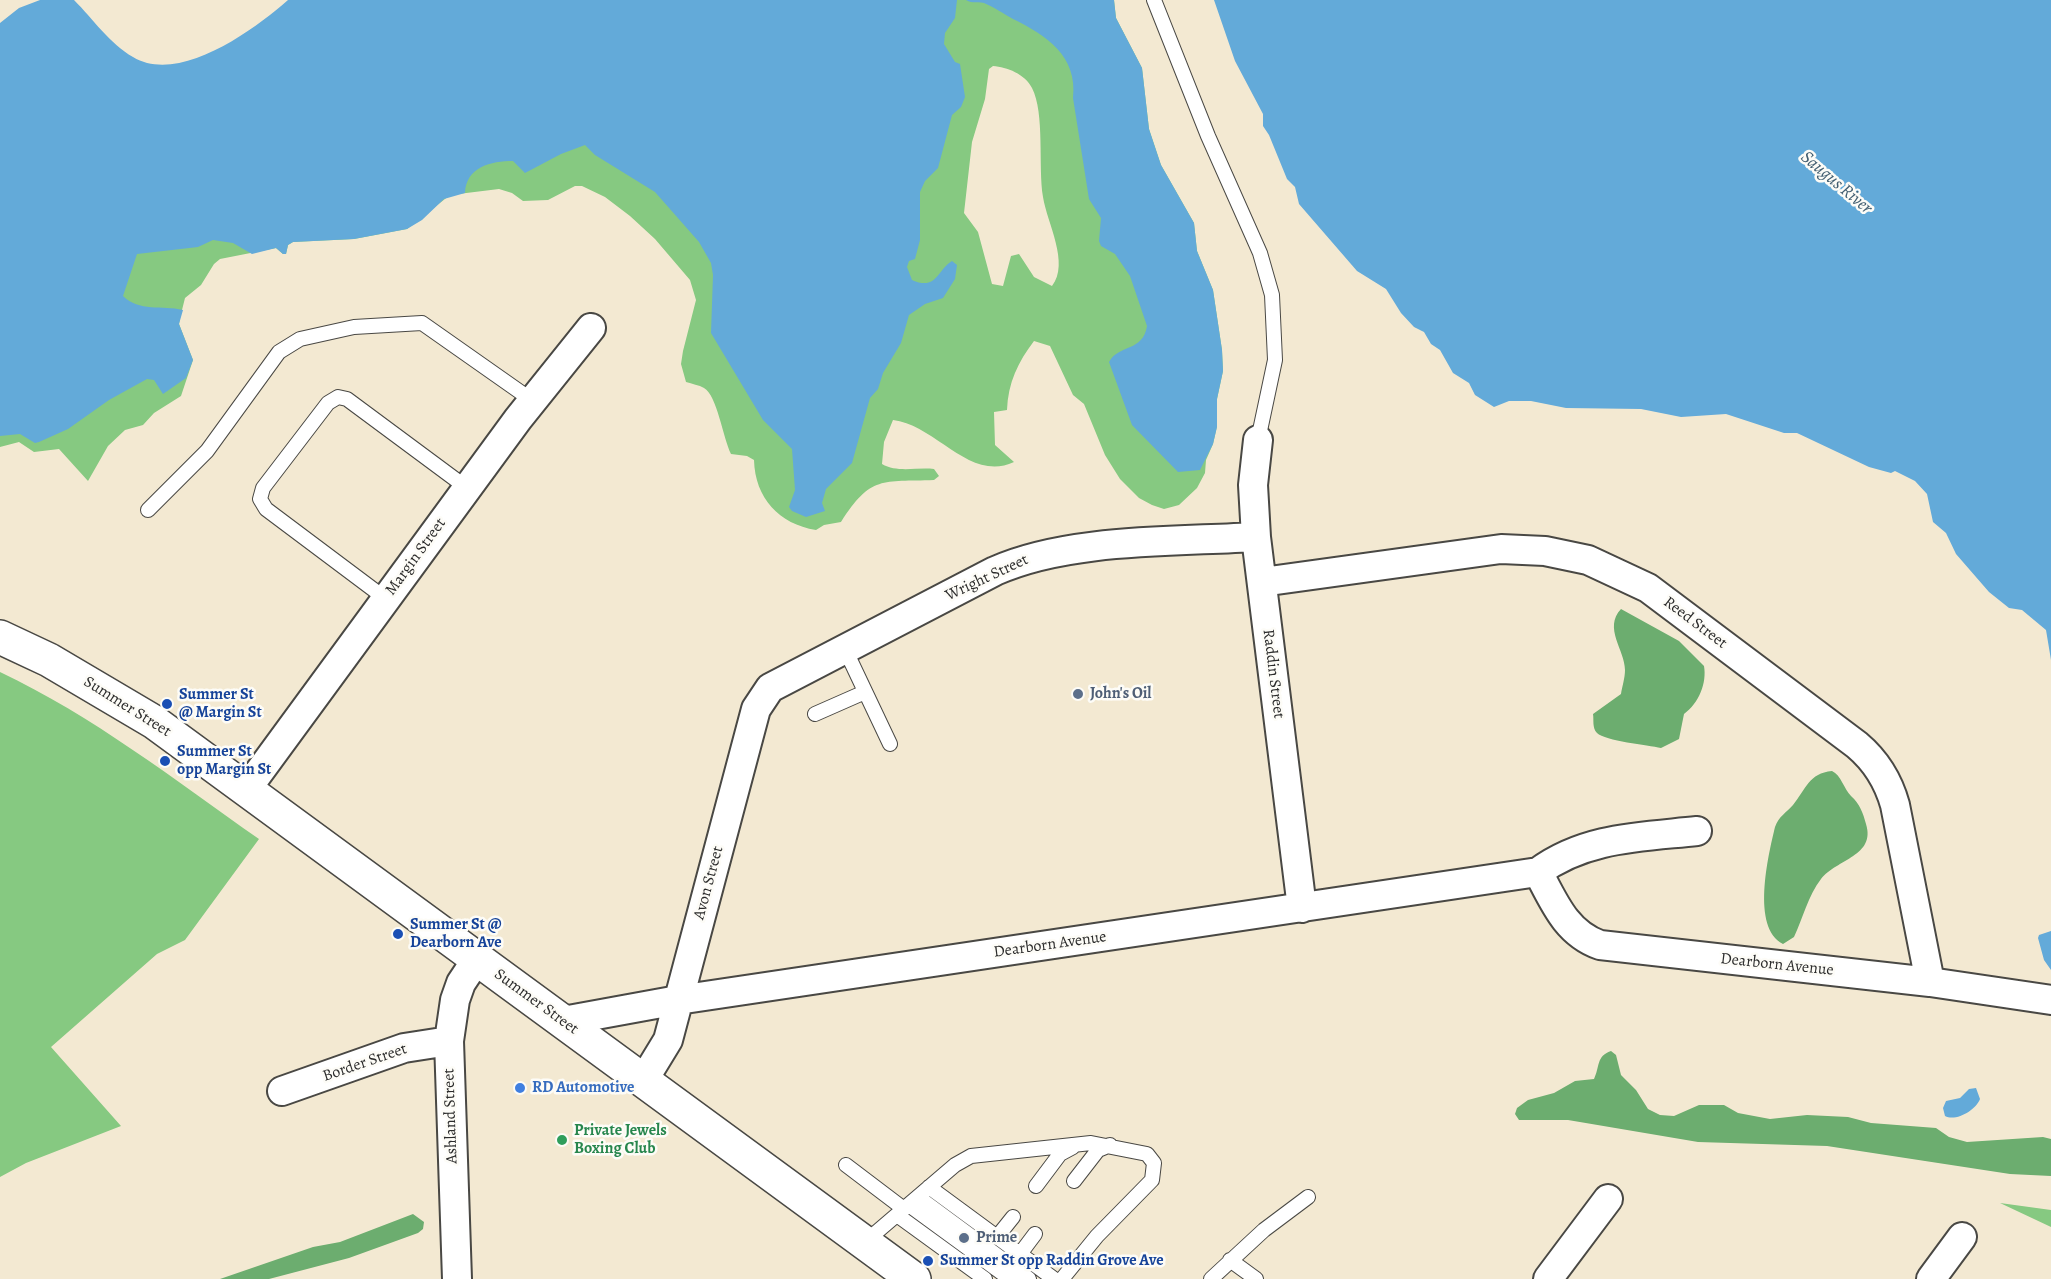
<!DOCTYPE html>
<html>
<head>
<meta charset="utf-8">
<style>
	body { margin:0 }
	canvas { display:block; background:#f3e9d2 }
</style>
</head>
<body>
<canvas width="2051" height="1279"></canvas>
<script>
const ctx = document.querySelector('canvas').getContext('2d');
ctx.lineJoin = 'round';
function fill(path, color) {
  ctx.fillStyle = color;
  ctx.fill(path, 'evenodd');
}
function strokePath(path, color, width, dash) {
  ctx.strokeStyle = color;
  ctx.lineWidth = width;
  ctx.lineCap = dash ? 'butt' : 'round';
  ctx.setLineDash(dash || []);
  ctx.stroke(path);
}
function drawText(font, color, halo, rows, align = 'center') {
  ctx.font = font + ' Alegreya,serif';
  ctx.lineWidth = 5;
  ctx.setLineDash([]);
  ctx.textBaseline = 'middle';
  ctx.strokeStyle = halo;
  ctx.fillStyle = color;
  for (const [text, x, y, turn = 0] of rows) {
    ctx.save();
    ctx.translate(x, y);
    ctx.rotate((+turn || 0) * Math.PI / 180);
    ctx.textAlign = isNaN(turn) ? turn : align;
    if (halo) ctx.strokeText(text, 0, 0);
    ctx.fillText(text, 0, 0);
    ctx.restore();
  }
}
const green = new Path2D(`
	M 719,0 L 1114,0 L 1116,18 L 1142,68 L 1149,129 L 1161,165 L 1194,223 L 1197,251 L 1213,290 L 1222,350 L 1223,371 L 1217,399 L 1217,426 L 1213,444 L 1206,460 L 1205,473 L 1197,488 L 1179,505 L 1164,509 L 1152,505 L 1139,498 L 1120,479 L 1105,455 L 1084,404 L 1073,395 L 1050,346 L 1034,341 C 1018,362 1008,383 1007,410 L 994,412 L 995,445 L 1014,462 C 970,483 936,425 893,420 L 884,442 L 882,464 C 897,473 917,467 934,469 L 939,476 L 934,480 C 882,482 871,475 841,522 L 824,525 L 816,530 C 779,524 755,498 754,460 L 747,456 L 731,454 C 723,438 717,395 704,388 C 699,385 692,384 686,382 L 681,364 L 683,351 L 696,300 L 690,280 L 655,239 L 630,216 L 605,197 L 582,186 L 575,186 L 548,200 L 523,201 L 512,193 L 499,189 L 450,195 L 407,229 L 354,239 L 293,242 L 288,245 L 286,254 L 283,254 L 276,248 L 220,259 L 214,264 L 201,285 L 185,298 L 180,318 L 179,324 L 193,360 L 181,396 L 154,413 L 143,425 L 125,430 L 108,446 L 88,481 L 59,449 L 34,452 L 19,442 L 0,447 L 0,124 ZM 993,66 C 1007,67 1025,74 1032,88 C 1045,113 1038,167 1043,197 C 1047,223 1070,263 1052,286 L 1034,277 L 1019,254 L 1011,256 L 1003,286 L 992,284 L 978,232 L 964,213 L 972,142 L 985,99 L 989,69 Z
	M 0,672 C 93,716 175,780 259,839 L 185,940 L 157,954 L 51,1047 L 121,1126 L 26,1163 L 0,1177 Z
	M 2000,1203 L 2051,1210 L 2051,1227 Z`);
const forest = new Path2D(`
	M 1621,609 L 1679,641 L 1704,666 C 1707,683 1699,703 1684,714 L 1679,739 L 1661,748 C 1648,745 1605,741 1597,733 C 1592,728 1594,720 1593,714 L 1621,694 C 1622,687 1625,678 1625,670 C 1625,650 1603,628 1621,609 Z
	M 1832,771 C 1841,775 1844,789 1851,796 C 1860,804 1863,813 1866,824 C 1876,856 1837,859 1821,879 C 1808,896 1803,918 1794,937 L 1783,944 C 1751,928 1768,856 1775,827 C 1779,816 1786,813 1793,805 C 1806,789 1809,773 1832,771 Z
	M 1611,1051 L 1616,1055 L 1621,1075 L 1636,1090 L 1648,1109 L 1660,1115 L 1674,1116 L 1699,1105 L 1724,1105 L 1738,1113 L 1770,1119 L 1807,1115 L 1848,1117 L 1871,1123 L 1936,1128 L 1949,1137 L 1967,1142 L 2043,1137 L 2051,1139 L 2051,1176 L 2010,1174 L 1827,1146 L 1698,1142 L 1568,1120 L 1519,1120 L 1515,1114 L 1517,1108 L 1528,1100 L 1554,1093 L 1575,1081 L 1594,1079 C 1600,1067 1596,1056 1611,1051 Z
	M 413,1214 L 424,1222 L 423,1229 L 418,1233 L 349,1258 L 269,1279 L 220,1279 L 313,1247 L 340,1242 Z`);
const water = new Path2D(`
	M 40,0 L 74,0 C 93,19 110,44 133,57 C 179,85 254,30 288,0 L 957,0 L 955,18 L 945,33 L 944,44 L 955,62 L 960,64 L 965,97 L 961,107 L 952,115 L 938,168 L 925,181 L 920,192 L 920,240 L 915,259 L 909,261 L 907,267 L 912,280 C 937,291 937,270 952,261 L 957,265 L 955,279 L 943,298 L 925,304 L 909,315 L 901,343 L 883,373 L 878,389 L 870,398 L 852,463 L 826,489 L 822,503 L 825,511 L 806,517 L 792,511 L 789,507 L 795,490 L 792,449 L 763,420 L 711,333 L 713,275 L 711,263 L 699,242 L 655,192 L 595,155 L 585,145 L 561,154 L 525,173 L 513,161 C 491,161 466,167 465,193 L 444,199 L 422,220 L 407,229 L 354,239 L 293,242 L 288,245 L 286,254 L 283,254 L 276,248 L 252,254 L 233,243 L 213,240 L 198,247 L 137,254 L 123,296 C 139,312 162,305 183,310 L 179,324 L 193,360 L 186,378 L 163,394 L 154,380 L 147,379 L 109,400 L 68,429 L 39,442 L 35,443 L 20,434 L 0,436 L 0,23 L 19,8 Z
	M 966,0 L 1114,0 L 1116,18 L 1142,68 L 1149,129 L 1161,165 L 1194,223 L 1197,251 L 1213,290 L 1222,350 L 1223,371 L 1217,399 L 1217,427 L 1213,444 L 1200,470 L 1178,472 L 1132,425 L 1109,362 C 1119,344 1143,352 1147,326 L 1130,276 L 1115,254 L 1101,246 L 1099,241 L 1101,218 L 1089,199 L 1073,98 C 1078,56 1046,35 1013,19 C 1004,14 994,7 984,3 C 978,1 973,4 966,0 Z
	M 1214,0 L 2051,0 L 2051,660 L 2046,630 L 2022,610 L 2009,608 L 1989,592 L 1956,554 L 1946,533 L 1933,522 L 1927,494 L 1915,481 L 1895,471 L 1891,473 L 1869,467 L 1797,433 L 1784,433 L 1726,414 L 1681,417 L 1641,409 L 1566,408 L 1531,401 L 1509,401 L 1494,407 L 1475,395 L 1469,383 L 1453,373 L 1440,350 L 1431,344 L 1424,332 L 1414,327 L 1401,313 L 1386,289 L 1357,271 L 1299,204 L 1295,187 L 1287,179 L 1269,135 L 1263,126 L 1263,114 L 1235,61 Z
	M 2051,931 L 2051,970 L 2044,960 L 2038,938 L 2039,935 Z
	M 1976,1088 L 1980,1099 C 1976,1110 1956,1122 1945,1116 L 1943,1108 L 1946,1101 L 1960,1098 L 1969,1089 Z`);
const lane = new Path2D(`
	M 1154,0 L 1208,136 L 1260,253 L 1272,295 L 1275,360 L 1258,440
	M 148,510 L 207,451 L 279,352 L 300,339 L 354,327 L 422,323 L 533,401
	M 386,599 L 266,509 L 260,499 L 263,488 L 328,403 L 338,397 L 347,399 L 467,488
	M 845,649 L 890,744
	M 815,714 L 865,692
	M 846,1165 L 904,1209
	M 1074,1181 L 1098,1150 L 1110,1145
	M 1036,1186 L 1060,1154 L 1073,1147
	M 929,1187 L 1054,1279
	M 918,1197 L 1029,1279
	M 909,1205 L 1010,1279
	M 897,1215 L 985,1279
	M 997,1237 L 1013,1217
	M 865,1242 L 955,1165 L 971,1156 L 1091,1143 L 1147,1154 L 1154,1163 L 1152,1180 L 1097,1236 L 1062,1279
	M 1020,1254 L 1035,1234
	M 1230,1260 L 1256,1279
	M 1211,1279 L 1264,1230 L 1308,1197`);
const street = new Path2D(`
	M 1258,440 L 1253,485 L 1256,537 L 1302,908
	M 1262,582 L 1501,549 L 1545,551 L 1588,560 L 1648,588 L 1857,745 C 1876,761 1888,780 1895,805 L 1930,982
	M 246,790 L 518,419 L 591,328
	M 1538,872 C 1554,902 1566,933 1600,945 L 1930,982 L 2051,1000
	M 563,1021 L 678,1000 L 1538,872 C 1585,837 1641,837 1697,831
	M 643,1081 L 668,1040 L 756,709 L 770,688 L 995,571 C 1069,538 1175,542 1256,537
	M 282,1091 L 404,1048 L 449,1041
	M 457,1279 L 449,1041 L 455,1000 L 461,983 L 477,959
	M 1548,1279 L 1608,1199
	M 1931,1279 L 1962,1237`);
const secondary = new Path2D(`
	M 0,637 L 49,660 L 154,722 L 914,1279`);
const markers = [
	[1078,694,6,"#5c6f8a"],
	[167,704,6,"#1a4fb4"],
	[165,761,6,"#1a4fb4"],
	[398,934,6,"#1a4fb4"],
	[520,1088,6,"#3f7fe0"],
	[562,1140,6,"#2e9e5b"],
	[964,1238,6,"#5c6f8a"],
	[928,1261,6,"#1a4fb4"]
];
const streetNames = [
	["Margin Street",416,557,-54],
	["Wright Street",987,578,-25],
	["Reed Street",1695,623,37],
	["Raddin Street",1273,674,83],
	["Summer Street",127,707,32],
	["Avon Street",709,883,-75],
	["Dearborn Avenue",1050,945,-8],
	["Dearborn Avenue",1777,965,6],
	["Summer Street",536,1002,36],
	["Border Street",365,1063,-19],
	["Ashland Street",451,1116,-92]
];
const serviceNames = [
	["John's Oil",1090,694],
	["Prime",976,1238]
];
const transitNames = [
	["Summer St",179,695],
	["@ Margin St",179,713],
	["Summer St",177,752],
	["opp Margin St",177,770],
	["Summer St @",410,925],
	["Dearborn Ave",410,943],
	["Summer St opp Raddin Grove Ave",940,1261]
];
const shopNames = [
	["RD Automotive",532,1088]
];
const leisureNames = [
	["Private Jewels",574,1131],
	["Boxing Club",574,1149]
];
const waterNames = [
	["Saugus River",1836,183,40]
];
fill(green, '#86c981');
fill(forest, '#6cad6f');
fill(water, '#63aad9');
strokePath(lane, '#494844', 16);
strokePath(street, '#494844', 32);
strokePath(secondary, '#494844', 36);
strokePath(lane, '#fff', 14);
strokePath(street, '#fff', 28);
strokePath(secondary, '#fff', 33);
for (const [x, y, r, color] of markers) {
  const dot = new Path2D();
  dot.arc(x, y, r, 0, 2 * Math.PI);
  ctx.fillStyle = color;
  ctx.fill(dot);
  strokePath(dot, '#fdfcf7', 2);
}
drawText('16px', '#2b2b2b', '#fdfcf7', streetNames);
drawText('bold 16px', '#4e5e75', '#fdfcf7', serviceNames, 'left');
drawText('bold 16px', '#164399', '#fdfcf7', transitNames, 'left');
drawText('bold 16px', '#366cbe', '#fdfcf7', shopNames, 'left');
drawText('bold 16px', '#27864d', '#fdfcf7', leisureNames, 'left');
drawText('italic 18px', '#415e71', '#fdfcf7', waterNames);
</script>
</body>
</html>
